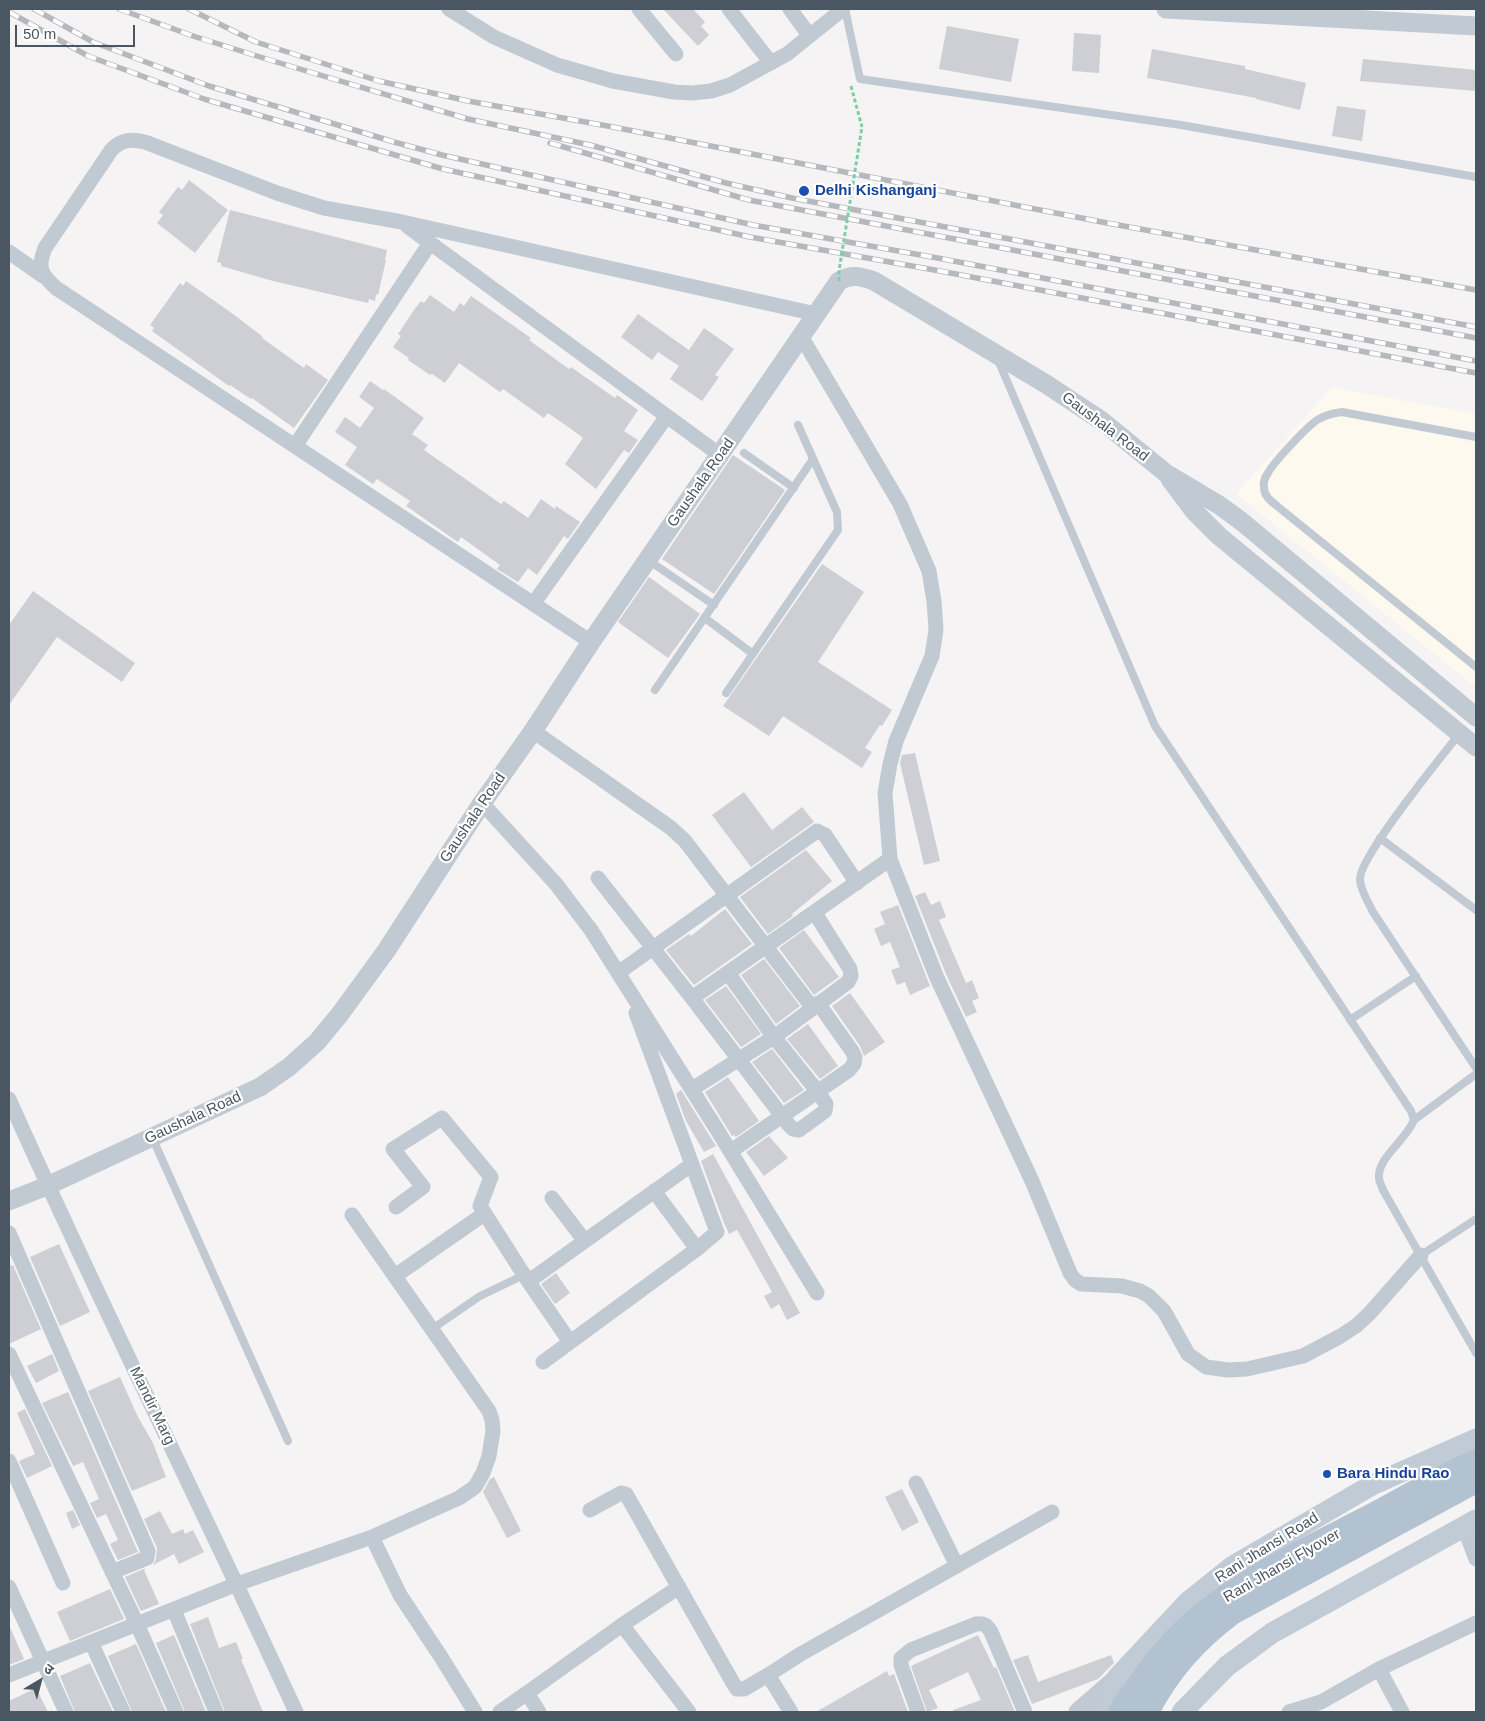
<!DOCTYPE html>
<html>
<head>
<meta charset="utf-8">
<style>
	body { margin:0 }
	#map { position:relative; width:1485px; height:1721px; overflow:hidden; background:#f5f3f3; font-family:Helvetica,"Noto Sans Devanagari",sans-serif }
	canvas { display:block }
	.frame { position:absolute; inset:0; border:10px solid #4a5661; pointer-events:none }
	.north { position:absolute; left:15px; top:1656px; width:50px; height:50px; -webkit-text-stroke:4px #fff; paint-order:stroke; rotate:37deg; font-size:14px; font-weight:700; line-height:20px; text-align:center; color:#4a5661 }
	.north::after { content:''; display:block; margin:auto; width:18px; height:22px; background:#4a5661; clip-path:polygon(50% 0,100% 100%,50% 72%,0 100%) }
	.scale { position:absolute; left:15px; top:25px; width:120px; height:22px; box-sizing:border-box; border:2px solid #4a5661; border-top:0; padding-left:6px; font-size:15px; line-height:18px; white-space:nowrap; color:#4a5661; -webkit-text-stroke:4px #fff; paint-order:stroke }
</style>
</head>
<body>
<div id="map">
<canvas width="1485" height="1721"></canvas>
<div class="frame"></div>
<div class="north">उ</div>
<div class="scale">50 m</div>
</div>
<script>
const ctx = document.querySelector('canvas').getContext('2d');
ctx.lineJoin = 'round';
function fill(path, color) {
  ctx.fillStyle = color;
  ctx.fill(path, 'evenodd');
}
function strokePath(path, color, width, dash) {
  ctx.strokeStyle = color;
  ctx.lineWidth = width;
  ctx.lineCap = dash ? 'butt' : 'round';
  ctx.setLineDash(dash || []);
  ctx.stroke(path);
}
function drawText(font, color, halo, rows, align = 'center') {
  ctx.font = font + ' Helvetica,sans-serif';
  ctx.lineWidth = 4.5;
  ctx.setLineDash([]);
  ctx.textBaseline = 'middle';
  ctx.strokeStyle = halo;
  ctx.fillStyle = color;
  for (const [text, x, y, turn = 0] of rows) {
    ctx.save();
    ctx.translate(x, y);
    ctx.rotate((+turn || 0) * Math.PI / 180);
    ctx.textAlign = isNaN(turn) ? turn : align;
    if (halo) ctx.strokeText(text, 0, 0);
    ctx.fillText(text, 0, 0);
    ctx.restore();
  }
}
const commercial = new Path2D(`
	M 1332,387 L 1476,414 L 1476,687 L 1236,494 Z`);
const building = new Path2D(`
	M 663,9 L 693,9 L 705,22 L 701,26 L 709,35 L 698,46 Z
	M 947,26 L 1019,39 L 1011,82 L 939,69 Z
	M 1074,33 L 1101,35 L 1099,73 L 1072,71 Z
	M 1152,49 L 1245,66 L 1245,69 L 1306,83 L 1300,110 L 1256,99 L 1256,98 L 1147,78 Z
	M 1363,59 L 1476,70 L 1476,91 L 1360,81 Z
	M 1337,106 L 1366,110 L 1362,141 L 1332,136 Z
	M 189,180 L 228,210 L 195,253 L 157,223 L 163,215 L 159,212 L 178,187 L 182,190 Z
	M 230,210 L 387,250 L 385,260 L 386,260 L 378,295 L 376,294 L 375,301 L 369,299 L 368,303 L 273,281 L 221,266 L 221,263 L 217,262 Z
	M 186,281 L 233,314 L 263,337 L 262,338 L 304,368 L 306,364 L 328,380 L 294,428 L 252,398 L 251,399 L 230,385 L 229,386 L 152,331 L 154,328 L 150,325 L 180,283 L 183,286 Z
	M 430,295 L 454,312 L 460,303 L 464,306 L 471,296 L 531,338 L 529,340 L 569,369 L 571,367 L 615,398 L 617,395 L 638,410 L 624,431 L 638,440 L 629,453 L 624,450 L 596,489 L 565,464 L 583,438 L 571,429 L 548,413 L 544,418 L 503,389 L 500,392 L 459,363 L 445,383 L 432,374 L 430,375 L 408,360 L 409,358 L 393,347 L 401,336 L 398,334 L 414,310 L 421,301 L 424,303 Z
	M 638,314 L 689,350 L 704,328 L 734,349 L 715,375 L 719,377 L 702,401 L 670,379 L 679,366 L 658,352 L 652,360 L 621,337 Z
	M 370,381 L 383,390 L 384,389 L 424,418 L 412,434 L 428,445 L 424,450 L 501,504 L 504,501 L 528,518 L 541,499 L 555,509 L 556,506 L 580,522 L 568,539 L 564,536 L 537,575 L 528,568 L 518,582 L 497,569 L 500,565 L 461,537 L 458,542 L 406,506 L 410,501 L 377,479 L 373,484 L 345,465 L 357,447 L 335,432 L 345,417 L 360,428 L 374,408 L 359,397 Z
	M 733,455 L 785,490 L 714,594 L 662,559 Z
	M 822,564 L 864,592 L 818,662 L 892,710 L 882,726 L 880,725 L 865,748 L 872,752 L 862,768 L 783,716 L 769,736 L 723,706 Z
	M 649,577 L 700,614 L 668,658 L 618,622 Z
	M 33,591 L 135,663 L 122,682 L 57,637 L 9,705 L 9,625 Z
	M 915,753 L 940,861 L 924,865 L 900,763 L 902,755 Z
	M 744,792 L 772,830 L 802,807 L 814,822 L 751,867 L 712,815 Z
	M 806,850 L 832,881 L 792,914 L 793,916 L 768,934 L 740,897 Z
	M 925,892 L 931,905 L 940,901 L 946,917 L 939,920 L 966,983 L 972,980 L 979,998 L 972,1001 L 977,1012 L 966,1017 L 946,974 L 915,896 Z
	M 898,905 L 930,986 L 910,995 L 905,982 L 897,985 L 891,970 L 900,967 L 890,942 L 881,946 L 874,929 L 885,924 L 880,912 Z
	M 725,909 L 752,944 L 694,985 L 666,950 L 689,934 L 691,936 Z
	M 804,930 L 839,977 L 814,995 L 779,948 Z
	M 764,959 L 800,1006 L 776,1024 L 741,975 Z
	M 726,986 L 761,1034 L 741,1047 L 705,1000 Z
	M 850,993 L 885,1042 L 864,1056 L 860,1046 L 832,1006 Z
	M 808,1024 L 838,1066 L 820,1079 L 787,1039 Z
	M 772,1049 L 804,1090 L 784,1103 L 752,1062 Z
	M 728,1077 L 759,1121 L 736,1137 L 734,1135 L 732,1136 L 705,1092 Z
	M 681,1090 L 716,1146 L 704,1152 L 686,1121 L 676,1094 Z
	M 769,1136 L 788,1158 L 764,1176 L 746,1152 Z
	M 713,1154 L 800,1313 L 787,1320 L 779,1304 L 771,1309 L 764,1296 L 772,1292 L 737,1230 L 729,1234 L 724,1223 L 701,1161 Z
	M 59,1244 L 90,1312 L 60,1326 L 30,1257 Z
	M 13,1265 L 41,1329 L 9,1344 L 9,1266 Z
	M 556,1273 L 570,1293 L 555,1304 L 541,1284 Z
	M 52,1354 L 59,1371 L 36,1383 L 27,1366 Z
	M 120,1377 L 138,1417 L 153,1443 L 166,1477 L 132,1491 L 88,1391 Z
	M 68,1392 L 138,1552 L 118,1560 L 110,1544 L 118,1540 L 106,1514 L 97,1518 L 90,1503 L 99,1499 L 83,1462 L 73,1466 L 42,1403 Z
	M 25,1409 L 52,1466 L 27,1478 L 19,1461 L 35,1454 L 17,1413 Z
	M 494,1477 L 521,1531 L 507,1538 L 483,1492 L 490,1479 Z
	M 902,1489 L 919,1522 L 902,1531 L 885,1497 Z
	M 73,1510 L 80,1525 L 72,1529 L 66,1513 Z
	M 160,1511 L 172,1534 L 183,1529 L 185,1534 L 193,1530 L 204,1552 L 179,1564 L 174,1554 L 153,1565 L 156,1559 L 157,1548 L 144,1519 Z
	M 146,1568 L 144,1570 L 159,1604 L 141,1611 L 125,1577 Z
	M 110,1589 L 124,1619 L 70,1641 L 57,1612 Z
	M 208,1617 L 219,1648 L 236,1642 L 243,1659 L 241,1659 L 263,1712 L 225,1712 L 190,1624 Z
	M 9,1625 L 24,1659 L 9,1665 Z
	M 174,1635 L 206,1712 L 185,1712 L 156,1643 Z
	M 978,1635 L 994,1668 L 996,1667 L 1015,1712 L 953,1712 L 953,1710 L 981,1700 L 968,1672 L 929,1690 L 938,1708 L 927,1712 L 911,1666 Z
	M 136,1644 L 166,1712 L 132,1712 L 108,1656 Z
	M 1028,1655 L 1038,1682 L 1111,1655 L 1114,1663 L 1098,1679 L 1032,1704 L 1013,1660 Z
	M 90,1663 L 113,1712 L 75,1712 L 60,1676 Z
	M 887,1671 L 889,1676 L 894,1674 L 908,1712 L 816,1712 Z
	M 36,1688 L 48,1712 L 9,1712 L 9,1701 Z`);
const path = new Path2D(`
	M 851,86 L 862,127`);
const service = new Path2D(`
	M 845,9 L 860,79 L 1181,125 L 1476,177
	M 998,360 L 1155,726 L 1411,1111 L 1414,1120 C 1407,1139 1377,1158 1379,1178 C 1379,1182 1382,1186 1383,1190 L 1476,1353
	M 1476,437 L 1342,412 C 1334,413 1326,415 1319,419 C 1309,424 1273,463 1268,473 C 1265,477 1263,483 1264,488 C 1264,496 1271,501 1277,506 L 1476,667
	M 744,453 L 794,488
	M 648,560 L 714,605
	M 705,618 L 753,654
	M 655,690 L 813,459
	M 726,693 L 838,530 L 837,512 L 798,425
	M 1460,733 C 1442,756 1358,858 1360,880 C 1361,891 1368,902 1373,912 L 1476,1068
	M 1380,838 L 1476,910
	M 1350,1020 L 1416,976
	M 1414,1120 L 1476,1074
	M 152,1137 L 288,1441
	M 1421,1255 L 1476,1219
	M 432,1329 L 480,1296 L 524,1275`);
const minor = new Path2D(`
	M 449,9 L 494,37 L 557,65 L 613,81 L 674,92 L 692,93 L 711,91 L 730,85 L 787,54 L 843,9
	M 639,9 L 676,54
	M 729,9 L 771,63
	M 790,9 L 809,35
	M 407,226 L 720,455
	M 9,252 L 43,276
	M 801,336 L 900,504 L 929,571 L 934,601 L 936,630 L 932,656 L 896,741 L 890,764 L 885,793 L 890,859 L 937,978 L 1032,1181 L 1070,1273 L 1075,1280 L 1081,1284 L 1122,1286 L 1140,1291 L 1149,1296 L 1164,1311 L 1188,1354 L 1206,1367 L 1228,1370 L 1247,1369 L 1303,1356 L 1339,1337 L 1356,1326 L 1369,1314 L 1421,1255
	M 295,446 L 430,243
	M 533,604 L 667,416
	M 591,642 L 56,288 C 41,274 37,268 45,248 L 112,149 C 123,139 131,139 145,142 L 277,193 L 324,208 L 402,222 L 816,314
	M 533,731 L 671,828 L 685,841 L 812,1007
	M 482,803 L 556,884 L 591,930 L 716,1128 L 817,1293
	M 598,878 L 692,998 L 788,1124 L 793,1129 L 799,1130 L 825,1111 L 826,1104 L 818,1092 L 774,1037 L 728,973
	M 618,973 L 817,831 L 825,835 L 857,883
	M 692,998 L 890,859
	M 692,1089 L 774,1037 L 848,982 L 851,976 L 850,969 L 815,913
	M 9,1099 C 101,1306 202,1507 296,1712
	M 731,1151 L 849,1070 L 854,1064 L 855,1057 L 852,1051 L 818,1003
	M 654,1191 L 697,1249
	M 552,1198 L 584,1240
	M 396,1207 L 423,1187 L 393,1149 L 442,1118 L 491,1177 L 480,1206 L 524,1275 L 570,1342
	M 9,1233 L 148,1551 L 147,1558 L 112,1572
	M 395,1276 L 484,1214
	M 529,1281 L 691,1165
	M 9,1354 L 137,1624 L 176,1712
	M 543,1362 L 697,1249 L 717,1232 L 636,1013
	M 9,1461 L 63,1583
	M 916,1483 L 957,1566
	M 590,1510 L 621,1493 L 626,1494 L 733,1683 L 737,1689 L 744,1689 L 768,1675 L 791,1712
	M 1464,1527 L 1476,1559
	M 372,1537 L 400,1595 L 441,1657 L 475,1712
	M 9,1587 L 66,1712
	M 174,1610 L 216,1712
	M 622,1625 L 679,1587
	M 91,1642 L 123,1712
	M 1379,1669 L 1402,1712
	M 9,1675 L 237,1584 L 372,1537 L 459,1498 L 475,1487 L 483,1473 L 489,1456 L 493,1431 L 492,1420 L 489,1411 L 352,1215
	M 768,1675 L 799,1655 L 1052,1512
	M 500,1712 L 527,1693
	M 539,1712 L 527,1693 L 622,1625 L 689,1712
	M 918,1712 L 901,1665 L 901,1658 L 911,1650 L 976,1624 C 984,1623 987,1625 991,1632 L 1025,1712
	M 1289,1712 L 1321,1702 L 1379,1669 L 1476,1623`);
const tertiary = new Path2D(`
	M 1166,9 L 1476,26
	M 1170,479 L 1194,511 L 1219,536 L 1476,747
	M 9,1201 L 47,1186 L 260,1087 L 289,1067 L 317,1042 L 340,1014 L 386,951 L 482,803 L 533,731 L 591,642 L 839,281 C 852,274 860,276 874,281 L 1046,384 L 1102,421 L 1167,474 L 1219,505 L 1241,521 L 1476,717
	M 1078,1712 L 1117,1678`);
const secondary = new Path2D(`
	M 1104,1712 L 1117,1678 L 1188,1602 L 1233,1566 L 1372,1485 L 1476,1439
	M 1182,1712 L 1227,1666 L 1272,1633 L 1476,1520`);
const primary = new Path2D(`
	M 1120,1712 C 1141,1681 1163,1648 1192,1623 C 1242,1579 1305,1550 1365,1519 C 1400,1501 1439,1477 1476,1461
	M 1147,1712 C 1168,1671 1195,1641 1232,1613 L 1476,1481`);
const rail = new Path2D(`
	M 34,9 L 93,42 L 209,86 L 394,142 L 442,155 L 753,225 L 943,259 L 1476,361
	M 119,9 L 193,36 L 273,61 L 468,119 L 590,145 L 726,183 L 792,198 L 1476,327
	M 189,9 L 256,42 L 322,63 L 379,81 L 468,101 L 613,127 L 1107,223 L 1476,290
	M 9,12 L 88,56 L 204,99 L 443,169 L 750,237 L 940,271 L 1476,373
	M 550,143 L 749,200 L 1476,338`);
const pathBridge = new Path2D(`
	M 839,281 L 839,271 L 862,127`);
const markers = [
	[804,191,6,"#1a4fb4"],
	[1327,1474,5,"#1a4fb4"]
];
const transitNames = [
	["Delhi Kishanganj",815,191],
	["Bara Hindu Rao",1337,1474]
];
const streetNames = [
	["Gaushala Road",1105,427,37],
	["Gaushala Road",701,483,-55],
	["Gaushala Road",473,818,-56],
	["Gaushala Road",193,1118,-25],
	["Mandir Marg",152,1406,64],
	["Rani Jhansi Road",1267,1548,-32],
	["Rani Jhansi Flyover",1282,1566,-30]
];
fill(commercial, '#fdf9ef');
fill(building, '#cdcfd5');
strokePath(path, '#7ad0a6', 3, [4, 2.5]);
strokePath(service, '#c1cad2', 8);
strokePath(minor, '#c1cad2', 15);
strokePath(tertiary, '#c1cad2', 19);
strokePath(secondary, '#c1cbd6', 21);
strokePath(primary, '#b3c2d1', 24);
strokePath(rail, '#b5b8bd', 5.5);
strokePath(rail, '#fff', 4, [11]);
strokePath(pathBridge, '#7ad0a6', 3, [4, 2.5]);
for (const [x, y, r, color] of markers) {
  const dot = new Path2D();
  dot.arc(x, y, r, 0, 2 * Math.PI);
  ctx.fillStyle = color;
  ctx.fill(dot);
  strokePath(dot, '#fff', 2);
}
drawText('bold 15px', '#164399', '#fff', transitNames, 'left');
drawText('15px', '#4a5661', '#fff', streetNames);
</script>
</body>
</html>
